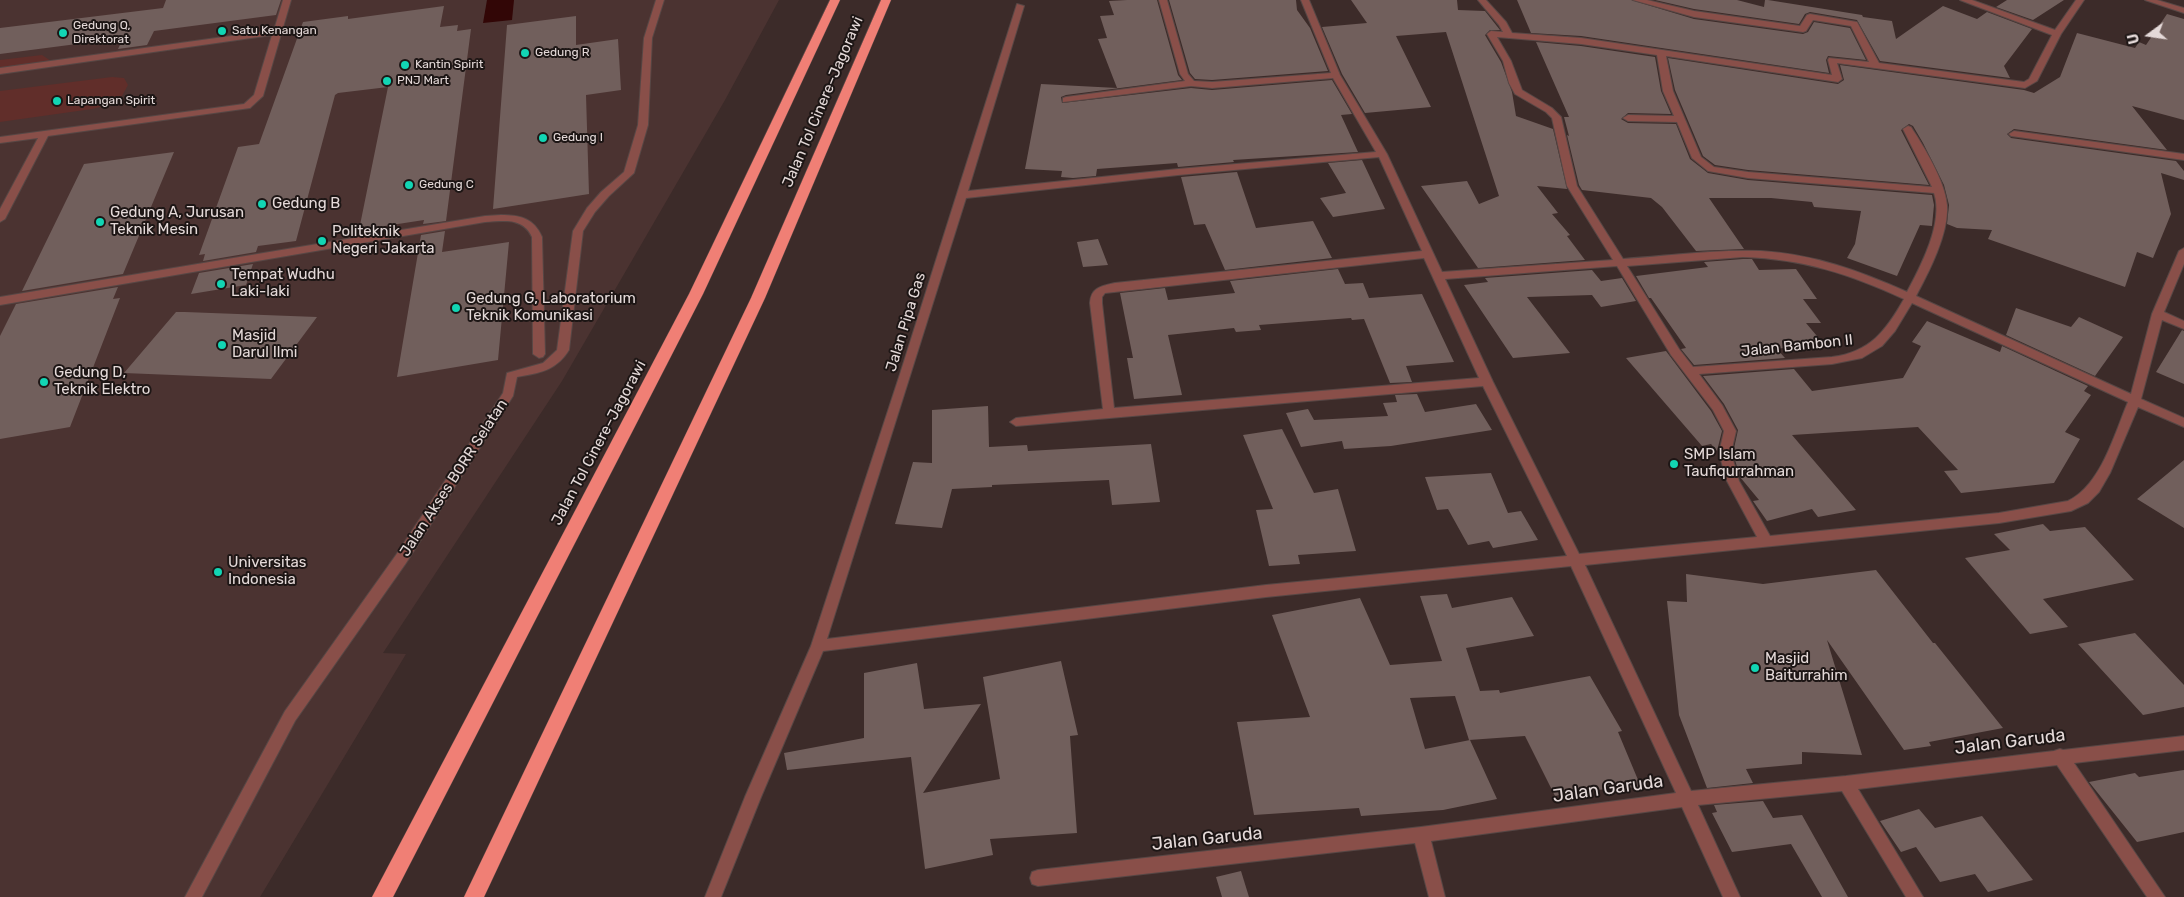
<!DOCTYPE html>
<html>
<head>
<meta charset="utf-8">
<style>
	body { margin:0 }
	#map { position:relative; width:2184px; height:897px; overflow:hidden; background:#3c2b29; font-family:Rubik,sans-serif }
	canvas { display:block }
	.north { position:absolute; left:2124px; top:10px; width:50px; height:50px; -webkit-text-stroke:4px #1d1615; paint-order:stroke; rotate:256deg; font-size:14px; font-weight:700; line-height:20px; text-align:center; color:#e4d9d8 }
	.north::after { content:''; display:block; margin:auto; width:18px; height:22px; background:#e4d9d8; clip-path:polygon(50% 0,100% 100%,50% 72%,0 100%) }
</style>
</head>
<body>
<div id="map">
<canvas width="2184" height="897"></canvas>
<div class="north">U</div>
</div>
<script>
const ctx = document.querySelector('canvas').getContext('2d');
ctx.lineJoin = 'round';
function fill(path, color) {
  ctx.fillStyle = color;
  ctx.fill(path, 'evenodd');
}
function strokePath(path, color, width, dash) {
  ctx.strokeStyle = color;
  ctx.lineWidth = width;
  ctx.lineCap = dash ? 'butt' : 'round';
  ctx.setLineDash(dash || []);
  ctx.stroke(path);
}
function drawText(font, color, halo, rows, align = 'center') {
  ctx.font = font + ' Rubik,sans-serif';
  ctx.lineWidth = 4;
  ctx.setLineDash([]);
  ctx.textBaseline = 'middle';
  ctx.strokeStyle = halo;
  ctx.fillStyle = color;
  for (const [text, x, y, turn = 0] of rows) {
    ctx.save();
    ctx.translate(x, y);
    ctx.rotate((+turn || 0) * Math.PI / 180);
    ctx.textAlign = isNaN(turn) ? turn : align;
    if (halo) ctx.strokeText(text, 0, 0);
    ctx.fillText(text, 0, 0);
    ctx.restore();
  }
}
const built = new Path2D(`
	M 0,0 L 779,0 L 725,100 L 562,381 L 383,653 L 406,654 L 260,897 L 0,897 Z`);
const green = new Path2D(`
	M 42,55 L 51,61 L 0,68 L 0,60 Z
	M 112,77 L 124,78 L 128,85 L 122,96 L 108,105 L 92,109 L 0,122 L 0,91 Z`);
const water = new Path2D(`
	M 487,0 L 514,0 L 512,20 L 483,23 Z`);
const building = new Path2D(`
	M 166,0 L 281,0 L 276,15 L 154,31 L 147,45 L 118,49 L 123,38 L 0,54 L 0,28 L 163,8 Z
	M 1127,0 L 1157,0 L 1178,75 L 1182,80 L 1066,95 L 1061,97 L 1062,103 L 1191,88 L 1212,90 L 1332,80 L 1352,114 L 1341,115 L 1358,152 L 1233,160 L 1234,162 L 1178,167 L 1177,163 L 1097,169 L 1096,176 L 1073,178 L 1061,177 L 1062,171 L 1025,169 L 1041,84 L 1117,88 L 1098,39 L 1107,38 L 1100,16 L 1114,15 L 1109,1 Z
	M 1169,0 L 1296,0 L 1297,10 L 1310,28 L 1328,71 L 1212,80 L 1195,79 L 1190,73 Z
	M 1351,0 L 1457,0 L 1458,10 L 1485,11 L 1500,30 L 1490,30 L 1485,35 L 1501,62 L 1512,92 L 1516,116 L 1553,129 L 1567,189 L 1537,186 L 1558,213 L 1552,214 L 1570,235 L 1567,236 L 1585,260 L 1478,268 L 1421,186 L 1467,181 L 1479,204 L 1499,196 L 1446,32 L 1396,36 L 1431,107 L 1365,113 L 1342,74 L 1322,27 L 1367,23 Z
	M 1517,0 L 1631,0 L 1694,19 L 1803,34 L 1808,32 L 1814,22 L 1850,28 L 1866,60 L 1828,56 L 1826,60 L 1829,73 L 1581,36 L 1531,33 Z
	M 1655,0 L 1737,0 L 1764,7 L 1765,0 L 1768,0 L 1862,15 L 1863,17 L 1892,21 L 1896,39 L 1943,6 L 1977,19 L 1987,12 L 2032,29 L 2004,66 L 2010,78 L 1880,61 L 1857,20 L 1810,12 L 1805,14 L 1799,24 L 1694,9 Z
	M 2007,0 L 2064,0 L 2033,20 L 1996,7 Z
	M 444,6 L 440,27 L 458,25 L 457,31 L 471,29 L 446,221 L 423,224 L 424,220 L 359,230 L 388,87 L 338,93 L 335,95 L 296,241 L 258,246 L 256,252 L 203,261 L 205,254 L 199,255 L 238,147 L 259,144 L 303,22 L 348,16 L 348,19 Z
	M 2167,14 L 2184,19 L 2184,120 L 2132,106 L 2167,150 L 2014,129 L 2007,134 L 2011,138 L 2176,161 L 2184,171 L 2184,180 L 2161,173 L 2171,214 L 2153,258 L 2137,252 L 2125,287 L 1988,239 L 1992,230 L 1957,228 L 1947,224 L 1949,205 L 1944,185 L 1923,143 L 1913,126 L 1909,124 L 1901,130 L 1929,185 L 1748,170 L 1715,165 L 1703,156 L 1675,90 L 1668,58 L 1838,84 L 1844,80 L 1840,65 L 2024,90 L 2034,93 L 2060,77 L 2077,33 L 2135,48 L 2139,42 L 2146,45 Z
	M 576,16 L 576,45 L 618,39 L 621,90 L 586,95 L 589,194 L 493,209 L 507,25 Z
	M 1536,42 L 1581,46 L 1655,57 L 1661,91 L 1671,114 L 1628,113 L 1621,119 L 1628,123 L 1676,124 L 1690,159 L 1708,173 L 1748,180 L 1932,195 L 1934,205 L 1932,226 L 1920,225 L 1897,276 L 1847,258 L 1855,244 L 1861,211 L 1814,207 L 1812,202 L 1771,198 L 1709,198 L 1744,249 L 1696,251 L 1662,207 L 1651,198 L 1582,190 L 1579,185 L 1567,135 L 1569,136 L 1564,117 L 1569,117 Z
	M 174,152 L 123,274 L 22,291 L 84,164 Z
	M 1362,160 L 1385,209 L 1333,217 L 1320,198 L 1346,193 L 1328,163 Z
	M 1237,172 L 1256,228 L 1313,221 L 1332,258 L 1225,270 L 1205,224 L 1194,225 L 1181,177 Z
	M 445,231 L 442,252 L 509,242 L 498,360 L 397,377 L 421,235 Z
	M 1098,239 L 1108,265 L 1083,267 L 1077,242 Z
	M 1743,259 L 1752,259 L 1759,270 L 1796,269 L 1817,299 L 1803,299 L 1821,323 L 1806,323 L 1822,342 L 1777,349 L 1785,358 L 1694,365 L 1681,349 L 1686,348 L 1651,298 L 1649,298 L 1636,276 L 1708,267 L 1704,262 Z
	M 253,264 L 246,285 L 191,294 L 199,273 Z
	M 1338,269 L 1345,284 L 1363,283 L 1369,298 L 1422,294 L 1454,362 L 1406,366 L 1412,382 L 1390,383 L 1364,319 L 1352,320 L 1351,318 L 1259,325 L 1261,330 L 1236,332 L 1234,328 L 1168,335 L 1182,395 L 1134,399 L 1127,358 L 1133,358 L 1120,293 L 1165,288 L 1168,300 L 1235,293 L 1230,281 Z
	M 1592,270 L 1601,281 L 1622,278 L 1636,301 L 1601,307 L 1592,295 L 1527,297 L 1570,353 L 1513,358 L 1464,285 L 1488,282 L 1485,278 Z
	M 118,287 L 113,299 L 120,298 L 70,427 L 0,439 L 0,336 L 16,304 Z
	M 2016,308 L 2071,327 L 2079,317 L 2123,337 L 2095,376 L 2006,335 Z
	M 176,312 L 185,312 L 317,317 L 271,379 L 124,373 Z
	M 1927,321 L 2000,352 L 2002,346 L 2088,386 L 2084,391 L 2091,395 L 2065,432 L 2080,439 L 2054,483 L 1961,493 L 1944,471 L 1958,470 L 1918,427 L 1792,435 L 1856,510 L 1818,517 L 1812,509 L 1767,521 L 1753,501 L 1759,500 L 1740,477 L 1733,453 L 1738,430 L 1724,404 L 1703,376 L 1794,369 L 1812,391 L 1903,378 L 1921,346 L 1912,342 Z
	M 2182,330 L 2184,331 L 2184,384 L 2156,372 Z
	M 1666,351 L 1711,411 L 1722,431 L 1717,451 L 1711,444 L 1702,446 L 1626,358 Z
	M 1417,394 L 1425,412 L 1476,404 L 1492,430 L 1391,446 L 1344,449 L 1342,441 L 1301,447 L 1286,413 L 1308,409 L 1314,420 L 1388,416 L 1383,403 L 1397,402 L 1395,395 Z
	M 988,406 L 989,447 L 1027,445 L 1028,451 L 1151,444 L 1160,502 L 1112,505 L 1109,480 L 992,485 L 992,487 L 952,489 L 942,528 L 895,524 L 913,462 L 932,463 L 932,410 Z
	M 1282,429 L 1314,493 L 1338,489 L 1356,551 L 1298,555 L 1300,564 L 1269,566 L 1256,510 L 1273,509 L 1243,435 Z
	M 2184,460 L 2184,528 L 2137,499 Z
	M 1491,473 L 1508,513 L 1521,511 L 1538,540 L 1493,548 L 1489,541 L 1468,545 L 1448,509 L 1437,510 L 1425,477 Z
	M 2043,524 L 2050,531 L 2085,527 L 2134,580 L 2043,599 L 2068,627 L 2030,634 L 1965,558 L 2010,550 L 1994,534 Z
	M 1876,570 L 1933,643 L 1935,643 L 2003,728 L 1929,742 L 1931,746 L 1904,750 L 1827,640 L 1862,755 L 1802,752 L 1802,764 L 1746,769 L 1753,783 L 1707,788 L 1679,715 L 1667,601 L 1687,602 L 1686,574 L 1763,584 Z
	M 1447,594 L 1452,608 L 1512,597 L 1534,636 L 1466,648 L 1480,691 L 1499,690 L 1500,693 L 1590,676 L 1622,731 L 1618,732 L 1641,787 L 1596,790 L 1595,787 L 1555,796 L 1525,736 L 1469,740 L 1455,696 L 1410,698 L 1425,749 L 1470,740 L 1497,799 L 1443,810 L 1361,816 L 1359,808 L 1254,815 L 1237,722 L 1310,717 L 1272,615 L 1360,598 L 1390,665 L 1442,661 L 1420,596 Z
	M 2135,633 L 2184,685 L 2184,707 L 2143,715 L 2078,644 Z
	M 1061,661 L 1078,735 L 1070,736 L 1077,833 L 990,839 L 993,855 L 925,869 L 911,757 L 787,770 L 784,753 L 864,738 L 864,673 L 917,663 L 924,709 L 981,704 L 923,793 L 1000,779 L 983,677 Z
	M 2184,770 L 2184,832 L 2137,842 L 2089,782 L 2135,773 L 2139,777 Z
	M 1763,801 L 1773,818 L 1802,815 L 1848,897 L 1822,897 L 1791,844 L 1732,852 L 1712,813 L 1717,812 L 1714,805 Z
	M 1919,809 L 1935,828 L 1982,816 L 2033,880 L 1988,892 L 1975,874 L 1940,882 L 1916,847 L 1901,852 L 1880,821 Z
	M 1241,871 L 1249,897 L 1222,897 L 1216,877 Z`);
const minor = new Path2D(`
	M 283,0 L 291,0 L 263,96 L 250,108 L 48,136 L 5,219 L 0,222 L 0,209 L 38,138 L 0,143 L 0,137 L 244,104 L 254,95 L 272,35 L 0,74 L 0,68 L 274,30 Z
	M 656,0 L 664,0 L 652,38 L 648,125 L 634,173 L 609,196 L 595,212 L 583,231 L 569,350 C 556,371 539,373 517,377 L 513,396 L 406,563 L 295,721 L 202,897 L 185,897 L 285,711 L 396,555 L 503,393 L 507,373 L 543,363 L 557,350 L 573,231 L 587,208 L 601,192 L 624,172 L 638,125 L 644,38 Z
	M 1159,0 L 1167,0 L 1188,74 L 1194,81 L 1212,82 L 1331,73 L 1301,0 L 1309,0 L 1340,75 L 1387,154 L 1442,272 L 1613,260 L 1567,186 L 1552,118 L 1546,112 L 1515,94 L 1509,83 L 1503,61 L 1487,34 L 1491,31 L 1503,32 L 1499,25 L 1478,0 L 1486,0 L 1506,22 L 1512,33 L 1581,38 L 1832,75 L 1828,60 L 1829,58 L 1869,62 L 1851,26 L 1813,20 L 1806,31 L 1803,32 L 1694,17 L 1633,0 L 1647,0 L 1694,11 L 1800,26 L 1807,15 L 1810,14 L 1857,22 L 1879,63 L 2024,82 L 2029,79 L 2052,35 L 1960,0 L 1972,0 L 2055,30 L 2076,0 L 2084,0 L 2061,34 L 2037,81 L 2025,88 L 1837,63 L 1842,79 L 1838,82 L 1666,56 L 1673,91 L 1701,157 L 1714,167 L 1748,172 L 1932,187 L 1903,129 L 1908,126 L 1911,127 C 1924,147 1945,181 1947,205 C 1949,233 1929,272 1916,296 L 2131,394 L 2152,314 L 2179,251 L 2184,248 L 2184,264 L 2164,312 L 2184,321 L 2184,329 L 2162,320 L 2141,399 L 2184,418 L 2184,427 L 2138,407 L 2110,473 L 2099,492 L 2088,503 L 2071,511 L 1999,523 L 1585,565 L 1691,791 L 1846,776 L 2054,751 L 2060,749 L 2063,750 L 2184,736 L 2184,750 L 2074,763 L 2165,897 L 2147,897 L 2057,765 L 1858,789 L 1923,897 L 1906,897 L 1842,791 L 1698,805 L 1740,897 L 1723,897 L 1682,807 L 1431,841 L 1445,897 L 1429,897 L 1415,843 L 1038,886 L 1032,884 L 1030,878 L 1032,872 L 1038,870 L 1421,827 L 1676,793 L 1571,566 L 1266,597 L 823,651 L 761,797 L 721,897 L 705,897 L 745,797 L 811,646 L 900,374 L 1017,4 L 1024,6 L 968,191 L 1178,169 L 1376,152 L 1333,78 L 1212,88 L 1191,86 L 1063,102 L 1063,98 L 1066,97 L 1185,81 L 1180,74 ZM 1497,37 L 1581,44 L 1657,55 L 1663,91 L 1674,116 L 1628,115 L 1623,118 L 1628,121 L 1677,122 L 1692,158 L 1708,171 L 1748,178 L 1934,193 C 1944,222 1921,266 1907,292 C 1860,271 1813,254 1761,251 C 1715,249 1668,256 1623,259 L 1577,186 L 1561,117 L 1552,108 L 1522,90 L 1511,61 ZM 1379,157 L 1422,251 L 1115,283 C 1102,286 1091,287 1090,303 L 1103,409 L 1016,418 L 1010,422 L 1016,426 L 1483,386 L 1567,556 L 1266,585 L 827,639 L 966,198 L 1178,175 ZM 1743,257 C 1804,259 1849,274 1904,299 C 1886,331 1870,352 1832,357 L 1693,367 L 1679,349 L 1627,266 ZM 1424,258 L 1479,378 L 1114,408 L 1102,303 L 1102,297 L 1105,293 ZM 1617,266 L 1671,355 L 1713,410 L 1724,431 L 1719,453 L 1727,481 L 1757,537 L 1579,554 L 1493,382 L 1445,279 ZM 1912,303 L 2128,402 C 2114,435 2101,485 2068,501 L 1999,513 L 1770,536 L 1739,481 L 1731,453 L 1736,431 L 1722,405 L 1699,374 L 1832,364 L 1862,358 L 1882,346 L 1895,331 Z
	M 2145,0 L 2157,0 L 2184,8 L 2184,13 Z
	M 2014,131 L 2184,154 L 2184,160 L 2011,136 L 2009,134 Z
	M 501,215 C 520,215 534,218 542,237 L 545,354 L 543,357 L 539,358 L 533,354 L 532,237 C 523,217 503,221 485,222 L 0,305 L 0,297 L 485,216 Z`);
const highway = new Path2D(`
	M 830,0 L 840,0 L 703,294 L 393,897 L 372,897 L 689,294 Z
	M 881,0 L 891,0 L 765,298 L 484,897 L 464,897 L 751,298 Z`);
const markers = [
	[222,31,5,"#12d5b4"],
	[63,33,5,"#12d5b4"],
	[525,53,5,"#12d5b4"],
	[405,65,5,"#12d5b4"],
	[387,81,5,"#12d5b4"],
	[57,101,5,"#12d5b4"],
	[543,138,5,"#12d5b4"],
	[409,185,5,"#12d5b4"],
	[262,204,5,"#12d5b4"],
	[100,222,5,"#12d5b4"],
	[322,241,5,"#12d5b4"],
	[221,284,5,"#12d5b4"],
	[456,308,5,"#12d5b4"],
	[222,345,5,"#12d5b4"],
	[44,382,5,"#12d5b4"],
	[1674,464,5,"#12d5b4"],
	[218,572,5,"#12d5b4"],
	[1755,668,5,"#12d5b4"]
];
const farPoinames = [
	["Gedung Q,",73,26],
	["Direktorat",73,40],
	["Satu Kenangan",232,31],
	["Gedung R",535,53],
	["Kantin Spirit",415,65],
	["PNJ Mart",397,81],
	["Lapangan Spirit",67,101],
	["Gedung I",553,138],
	["Gedung C",419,185]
];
const streetNames = [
	["Jalan Tol Cinere–Jagorawi",823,102,-67],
	["Jalan Pipa Gas",906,322,-73],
	["Jalan Bambon II",1797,346,-6],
	["Jalan Tol Cinere–Jagorawi",599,443,-62],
	["Jalan Akses BORR Selatan",454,478,-57]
];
const poiNames = [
	["Gedung B",272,204],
	["Gedung A, Jurusan",110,213],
	["Teknik Mesin",110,230],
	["Politeknik",332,232],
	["Negeri Jakarta",332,249],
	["Tempat Wudhu",231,275],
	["Laki-laki",231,292],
	["Gedung G, Laboratorium",466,299],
	["Teknik Komunikasi",466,316],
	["Masjid",232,336],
	["Darul Ilmi",232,353],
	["Gedung D,",54,373],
	["Teknik Elektro",54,390],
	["SMP Islam",1684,455],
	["Taufiqurrahman",1684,472],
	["Universitas",228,563],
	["Indonesia",228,580],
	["Masjid",1765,659],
	["Baiturrahim",1765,676]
];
const nearStreetnames = [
	["Jalan Garuda",2010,742,-7],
	["Jalan Garuda",1608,789,-8],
	["Jalan Garuda",1207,839,-6]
];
fill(built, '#4b3331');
fill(green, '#612e2a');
fill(water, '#320606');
fill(building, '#715f5c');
strokePath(minor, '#574745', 2);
strokePath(highway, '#574745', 1);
fill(minor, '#894f49');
fill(highway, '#f07f75');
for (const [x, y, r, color] of markers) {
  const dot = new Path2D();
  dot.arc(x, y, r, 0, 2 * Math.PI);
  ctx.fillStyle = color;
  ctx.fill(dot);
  strokePath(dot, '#1d1615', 2);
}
drawText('12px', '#e4d9d8', '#1d1615', farPoinames, 'left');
drawText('15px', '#e4d9d8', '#1d1615', streetNames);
drawText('15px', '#e4d9d8', '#1d1615', poiNames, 'left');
drawText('18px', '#e4d9d8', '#1d1615', nearStreetnames);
</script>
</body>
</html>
